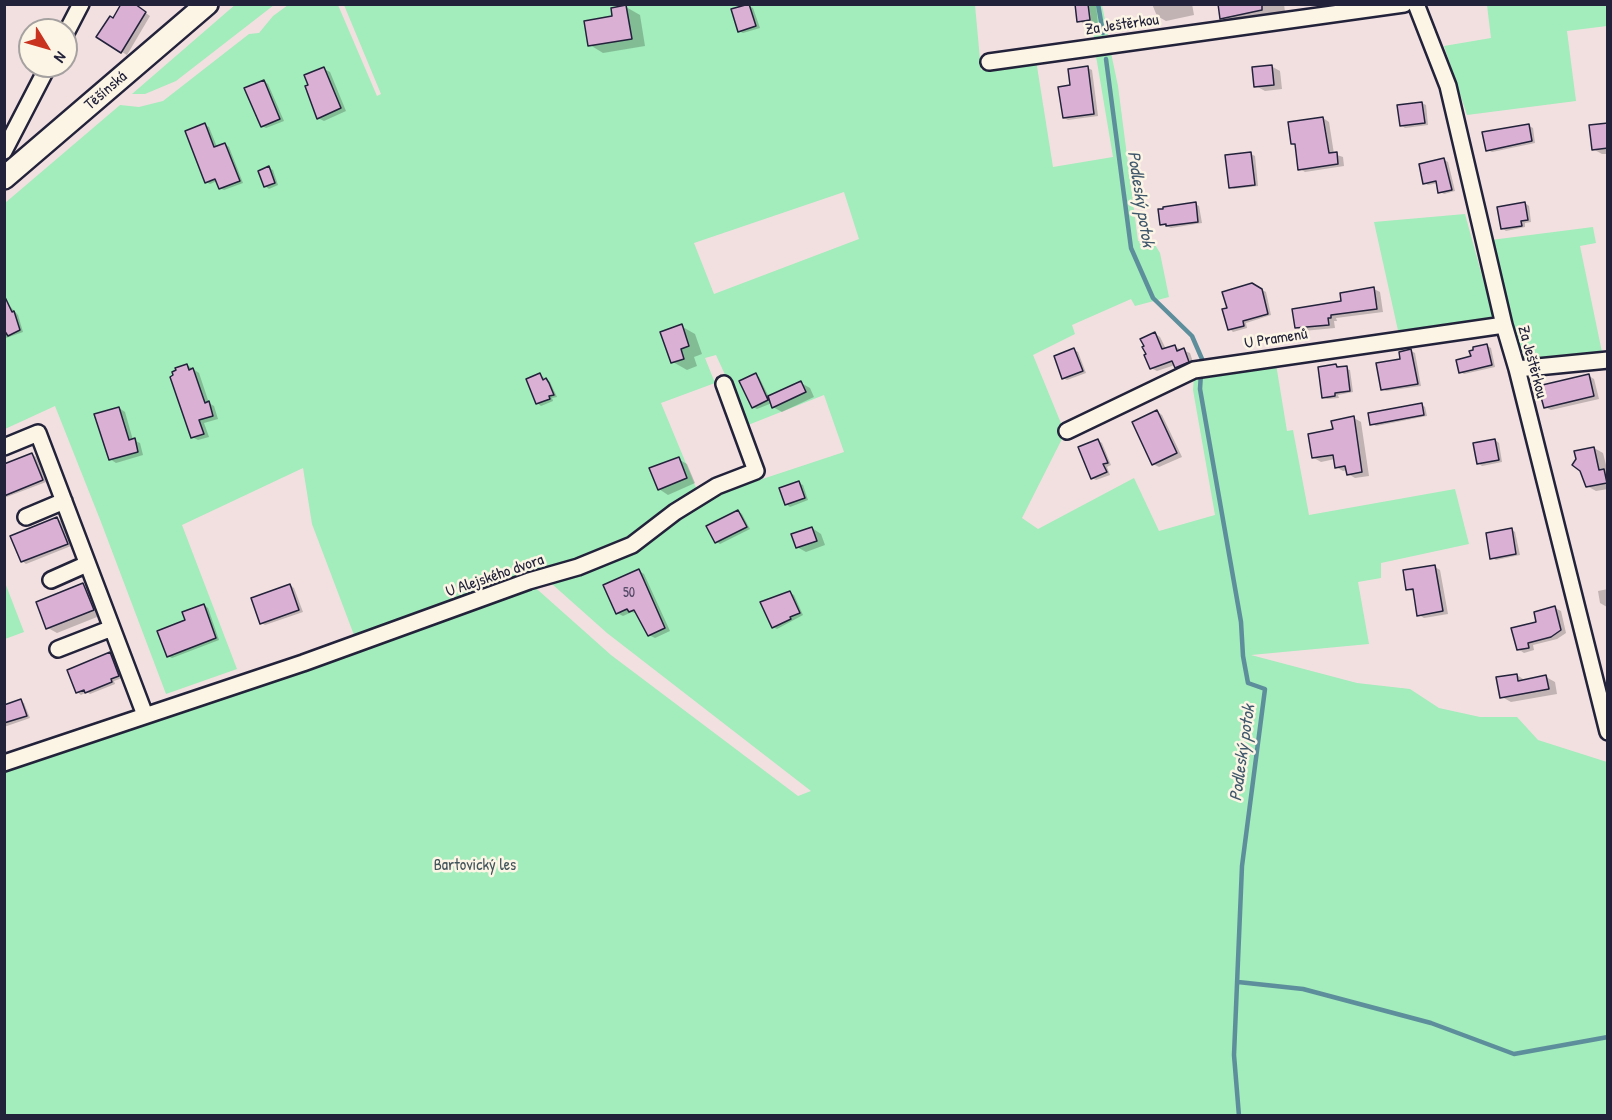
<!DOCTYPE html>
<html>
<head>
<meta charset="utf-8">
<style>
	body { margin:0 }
	#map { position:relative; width:1612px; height:1120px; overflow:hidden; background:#f2e0e0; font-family:"Patrick Hand",sans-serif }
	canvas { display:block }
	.frame { position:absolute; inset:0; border:6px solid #22223b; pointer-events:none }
	.north { position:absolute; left:18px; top:18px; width:60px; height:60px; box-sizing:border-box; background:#fcf5e5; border:2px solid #a5a1a1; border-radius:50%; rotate:127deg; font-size:16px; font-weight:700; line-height:24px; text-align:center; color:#22223b }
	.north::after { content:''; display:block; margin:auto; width:21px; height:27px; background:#c8321e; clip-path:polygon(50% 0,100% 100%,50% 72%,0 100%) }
</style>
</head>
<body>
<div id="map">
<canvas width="1612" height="1120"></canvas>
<div class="frame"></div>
<div class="north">N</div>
</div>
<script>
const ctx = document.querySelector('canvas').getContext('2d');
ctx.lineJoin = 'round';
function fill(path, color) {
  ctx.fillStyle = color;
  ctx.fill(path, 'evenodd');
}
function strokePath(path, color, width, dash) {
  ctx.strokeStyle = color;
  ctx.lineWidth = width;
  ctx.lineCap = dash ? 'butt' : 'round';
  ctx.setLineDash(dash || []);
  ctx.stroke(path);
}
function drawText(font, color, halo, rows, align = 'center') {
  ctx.font = font + ' "Patrick Hand",sans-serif';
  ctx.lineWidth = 5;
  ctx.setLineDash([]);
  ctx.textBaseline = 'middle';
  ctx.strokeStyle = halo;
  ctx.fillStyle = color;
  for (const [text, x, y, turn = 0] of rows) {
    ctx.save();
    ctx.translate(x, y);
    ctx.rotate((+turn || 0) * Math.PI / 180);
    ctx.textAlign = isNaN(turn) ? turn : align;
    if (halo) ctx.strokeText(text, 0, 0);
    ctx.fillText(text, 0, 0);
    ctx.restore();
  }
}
const green = new Path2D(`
	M 236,4 L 274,5 L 176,81 L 145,94 L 132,94 Z
	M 288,5 L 338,5 L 377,96 L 381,94 L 344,5 L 975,5 L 981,70 L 1036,60 L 1053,167 L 1113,157 L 1095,50 L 1110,48 L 1118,86 L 1138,241 L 1154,243 L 1160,253 L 1169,297 L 1135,306 L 1131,299 L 1072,325 L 1075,334 L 1033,355 L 1065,433 L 1022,518 L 1038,529 L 1134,478 L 1159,531 L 1215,515 L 1193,390 L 1194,375 L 1276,364 L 1287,431 L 1293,430 L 1309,515 L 1455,489 L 1469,544 L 1381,563 L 1381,578 L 1358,582 L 1369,644 L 1251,655 L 1357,683 L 1410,689 L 1439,708 L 1480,717 L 1517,717 L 1538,740 L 1607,762 L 1607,1115 L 5,1115 L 4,764 L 357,643 L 312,524 L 303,468 L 182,525 L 237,669 L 166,694 L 101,522 L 55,406 L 5,429 L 5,203 L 120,105 L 139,107 L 163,101 L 249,34 L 259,33 L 273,16 ZM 844,192 L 859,239 L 714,294 L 694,243 ZM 716,355 L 748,425 L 824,395 L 844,452 L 711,496 L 660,532 L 651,541 L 622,558 L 552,584 L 607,633 L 811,791 L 798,796 L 611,655 L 529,582 L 527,576 L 637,535 L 652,525 L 658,515 L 697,490 L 661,403 L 715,383 L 705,358 Z
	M 1089,5 L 1102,5 L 1108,35 L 1094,38 Z
	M 1487,5 L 1607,5 L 1607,26 L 1567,31 L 1576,101 L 1467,115 L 1444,46 L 1491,38 Z
	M 1465,214 L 1495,323 L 1399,335 L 1374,222 Z
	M 1593,227 L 1596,243 L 1580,246 L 1603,357 L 1520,366 L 1491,240 Z
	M 4,580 L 24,632 L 5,639 L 4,639 Z`);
const shadow = new Path2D(`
	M 133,4 L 150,16 L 127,55 L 98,37 L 113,20 Z
	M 1076,4 L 1096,4 L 1098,24 L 1087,26 L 1079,21 Z
	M 1152,4 L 1192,4 L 1194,15 L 1166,21 L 1157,16 Z
	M 1219,4 L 1284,4 L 1285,12 L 1228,22 L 1222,18 Z
	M 749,6 L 753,8 L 760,28 L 743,33 L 739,31 Z
	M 626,7 L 640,15 L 645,46 L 603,53 L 590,45 Z
	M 1271,66 L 1280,71 L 1282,89 L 1265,91 L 1256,86 Z
	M 1088,68 L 1092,70 L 1098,116 L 1068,120 L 1064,118 L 1071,87 Z
	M 324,69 L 330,72 L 346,111 L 324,121 L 318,118 Z
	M 264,81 L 268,84 L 284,121 L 266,128 L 262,126 Z
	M 1422,103 L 1426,105 L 1428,125 L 1405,128 L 1401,125 Z
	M 1323,118 L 1329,122 L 1334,154 L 1343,157 L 1344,166 L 1305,172 L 1300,169 L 1296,146 L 1292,143 Z
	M 1608,123 L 1608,154 L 1602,154 L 1593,149 Z
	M 205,125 L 209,127 L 217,147 L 225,144 L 229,147 L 243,183 L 224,190 L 220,188 L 217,181 L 210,184 L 206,182 Z
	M 1529,126 L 1533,128 L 1535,143 L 1492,152 L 1488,150 Z
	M 1251,154 L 1255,156 L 1258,186 L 1234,189 L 1230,187 Z
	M 1444,160 L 1448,162 L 1455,191 L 1444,194 L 1440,192 L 1438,183 L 1428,185 L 1424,183 Z
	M 269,168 L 273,170 L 278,185 L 269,189 L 265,186 Z
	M 1525,203 L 1529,206 L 1531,222 L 1525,223 L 1525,227 L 1506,231 L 1502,228 Z
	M 1195,204 L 1199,206 L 1202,223 L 1171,228 L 1162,224 Z
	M 1251,284 L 1266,292 L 1271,315 L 1246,323 L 1247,328 L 1233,332 L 1230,329 L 1229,309 Z
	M 1374,289 L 1380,292 L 1383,312 L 1336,318 L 1337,321 L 1334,321 L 1335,328 L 1303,331 L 1296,327 Z
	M 8,304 L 18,315 L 23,332 L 6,338 L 4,306 Z
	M 681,326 L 695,334 L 702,354 L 694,357 L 697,366 L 687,370 L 673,362 Z
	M 1154,333 L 1160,337 L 1166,349 L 1175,347 L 1190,353 L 1194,365 L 1182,371 L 1175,365 L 1157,371 L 1151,368 Z
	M 1487,346 L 1491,348 L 1495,367 L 1464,374 L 1460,372 L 1472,357 Z
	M 1074,350 L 1078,352 L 1086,373 L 1067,380 L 1063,378 Z
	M 1411,351 L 1415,353 L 1421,386 L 1386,391 L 1382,389 Z
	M 187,365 L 199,373 L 209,403 L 214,406 L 218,419 L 204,423 L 209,437 L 198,440 L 192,437 Z
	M 1336,366 L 1350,370 L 1353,392 L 1338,395 L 1339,398 L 1327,399 L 1323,397 Z
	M 540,375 L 550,382 L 557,397 L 552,398 L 553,401 L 541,406 L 537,403 Z
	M 755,375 L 759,377 L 769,397 L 801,383 L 810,388 L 814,397 L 782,412 L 773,407 L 772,403 L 757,409 L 753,407 Z
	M 1589,376 L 1594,379 L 1599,399 L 1551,410 L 1545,407 Z
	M 1421,404 L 1425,407 L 1427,416 L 1376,426 L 1372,424 Z
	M 119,408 L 125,412 L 133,440 L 140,443 L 143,455 L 116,463 L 110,459 Z
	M 1157,411 L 1162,415 L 1182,457 L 1159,467 L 1153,464 Z
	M 1354,418 L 1361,422 L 1369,476 L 1355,478 L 1348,474 L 1348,470 L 1343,471 L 1336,467 L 1335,459 L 1321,462 L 1314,458 L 1335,430 Z
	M 1098,440 L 1102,443 L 1111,465 L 1107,467 L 1110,475 L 1096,480 L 1092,478 Z
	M 1495,440 L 1499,443 L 1502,462 L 1482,466 L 1478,463 Z
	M 1594,448 L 1603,453 L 1608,473 L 1608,489 L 1596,491 L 1587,486 Z
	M 32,454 L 36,457 L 46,482 L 4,498 L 4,465 Z
	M 678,459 L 687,464 L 695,483 L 668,495 L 659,489 Z
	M 799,483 L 803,485 L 808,500 L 790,507 L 786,504 Z
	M 738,511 L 742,514 L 750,529 L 720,544 L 717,542 Z
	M 57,519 L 61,521 L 71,546 L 26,564 L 22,561 Z
	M 812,528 L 821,534 L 825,545 L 806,552 L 797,547 Z
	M 1511,529 L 1515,532 L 1520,555 L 1496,560 L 1492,558 Z
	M 1435,567 L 1440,570 L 1448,614 L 1424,618 L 1419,615 L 1415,592 L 1407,589 Z
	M 639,571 L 644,574 L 670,631 L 655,638 L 649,635 L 638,614 L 632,612 L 623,616 L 617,613 Z
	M 83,585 L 92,590 L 102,615 L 57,633 L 48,628 Z
	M 290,585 L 294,588 L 303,612 L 265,625 L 262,623 Z
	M 1608,589 L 1608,611 L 1607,607 L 1600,603 L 1598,591 Z
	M 790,593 L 794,595 L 803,615 L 777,629 L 773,627 Z
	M 204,605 L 208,608 L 219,640 L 172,658 L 168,656 L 187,621 Z
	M 1555,608 L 1561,611 L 1566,633 L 1557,639 L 1533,645 L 1534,650 L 1524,653 L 1518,649 L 1538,623 Z
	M 110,654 L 113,656 L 122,678 L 114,681 L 115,684 L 90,694 L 87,692 L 81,695 L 77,692 Z
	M 1517,675 L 1526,681 L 1546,677 L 1555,682 L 1557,694 L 1511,702 L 1502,697 Z
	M 21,701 L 24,703 L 30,718 L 4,727 L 4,707 Z`);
const stream = new Path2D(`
	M 1098,4 L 1103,33
	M 1106,59 L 1131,248 L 1153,298 L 1192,336 L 1202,359
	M 1201,373 L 1200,389 L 1241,622 L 1243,656 L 1248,683 L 1265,689 L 1242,866 L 1234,1055 L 1239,1116
	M 1238,982 L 1303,989 L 1431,1023 L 1514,1054 L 1608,1037`);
const building = new Path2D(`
	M 121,4 L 135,4 L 146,12 L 121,53 L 96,37 L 110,16 L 113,18 Z
	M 749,4 L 756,26 L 738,32 L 731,9 Z
	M 1075,4 L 1088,4 L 1090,20 L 1077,22 Z
	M 1218,4 L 1262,4 L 1262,10 L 1220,19 Z
	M 626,5 L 632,39 L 588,46 L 584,21 L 612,16 L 611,8 Z
	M 1272,65 L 1274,85 L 1254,87 L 1252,67 Z
	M 1088,66 L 1094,114 L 1063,118 L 1058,87 L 1070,85 L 1068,69 Z
	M 324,67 L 341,108 L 317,119 L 305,86 L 308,85 L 304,75 Z
	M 264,80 L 280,119 L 261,127 L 244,88 Z
	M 1422,102 L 1425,123 L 1400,126 L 1397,105 Z
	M 1323,117 L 1329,153 L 1337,152 L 1338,164 L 1298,170 L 1295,144 L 1291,144 L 1288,122 Z
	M 205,123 L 214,147 L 225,143 L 240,181 L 219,189 L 215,179 L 205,183 L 185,131 Z
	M 1608,123 L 1608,148 L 1592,150 L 1589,125 Z
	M 1529,124 L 1532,141 L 1486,151 L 1482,132 Z
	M 1251,152 L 1255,185 L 1229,188 L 1225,155 Z
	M 1444,158 L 1452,190 L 1438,193 L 1436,181 L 1423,184 L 1419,164 Z
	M 269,166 L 275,183 L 264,187 L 258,171 Z
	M 1196,202 L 1198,222 L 1166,226 L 1166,224 L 1160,225 L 1158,209 L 1163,209 L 1163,207 Z
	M 1525,202 L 1528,220 L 1521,221 L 1522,226 L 1501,229 L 1497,207 Z
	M 1252,283 L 1262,289 L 1268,314 L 1243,321 L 1244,326 L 1228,330 L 1222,309 L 1227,308 L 1222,292 Z
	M 1374,287 L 1377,309 L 1331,315 L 1331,318 L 1328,318 L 1329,325 L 1295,328 L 1292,309 L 1341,301 L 1340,293 Z
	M 4,295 L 12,312 L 14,311 L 20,330 L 8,336 L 4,330 Z
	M 682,324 L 689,346 L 681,349 L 684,359 L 671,363 L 660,332 Z
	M 1155,332 L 1162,349 L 1175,345 L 1177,351 L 1184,348 L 1189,362 L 1175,368 L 1172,361 L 1150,369 L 1144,355 L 1146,354 L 1142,347 L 1144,346 L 1140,339 Z
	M 1487,344 L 1492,365 L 1459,373 L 1456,360 L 1471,356 L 1469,351 L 1473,350 L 1473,347 Z
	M 1074,348 L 1083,371 L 1062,379 L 1054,356 Z
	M 1411,349 L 1418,384 L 1381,390 L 1376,363 L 1400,359 L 1399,352 Z
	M 187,364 L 189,370 L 193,368 L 205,403 L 209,401 L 213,416 L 199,420 L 204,434 L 191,438 L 170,377 L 173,375 L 172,372 L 176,370 L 175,368 Z
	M 1336,364 L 1337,367 L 1347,366 L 1350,391 L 1335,393 L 1335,396 L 1322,398 L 1318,367 Z
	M 540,373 L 543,380 L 546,378 L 549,383 L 554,395 L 549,396 L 550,399 L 536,404 L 526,379 Z
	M 756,373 L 768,400 L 752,408 L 739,381 Z
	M 1589,374 L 1594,396 L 1544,408 L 1538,386 Z
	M 801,381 L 806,392 L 772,408 L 768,396 Z
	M 1422,403 L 1424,415 L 1370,425 L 1368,413 Z
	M 119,407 L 129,440 L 135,438 L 138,452 L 109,460 L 94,414 Z
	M 1157,410 L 1177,453 L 1152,465 L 1132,422 Z
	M 1354,416 L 1362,472 L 1347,475 L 1345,466 L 1335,468 L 1333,455 L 1312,458 L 1308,434 L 1333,429 L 1331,421 Z
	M 1098,439 L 1108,463 L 1103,464 L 1107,472 L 1091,479 L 1078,447 Z
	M 1495,439 L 1499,460 L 1477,464 L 1473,443 Z
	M 1594,447 L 1599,470 L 1604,469 L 1607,483 L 1586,487 L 1580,471 L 1572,465 L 1576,459 L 1574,451 Z
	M 32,453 L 43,480 L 4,496 L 4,464 Z
	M 679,457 L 687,478 L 658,490 L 649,468 Z
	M 799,481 L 805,498 L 785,505 L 779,488 Z
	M 738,510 L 747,527 L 715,543 L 706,526 Z
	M 57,517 L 68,544 L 21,562 L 10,536 Z
	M 812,527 L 817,541 L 796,548 L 791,534 Z
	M 1512,528 L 1516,554 L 1490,559 L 1486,533 Z
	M 1435,565 L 1443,611 L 1417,616 L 1413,589 L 1406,590 L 1403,570 Z
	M 639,569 L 665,628 L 648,636 L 634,610 L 629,612 L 627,609 L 616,614 L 603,585 Z
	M 83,583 L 94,610 L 46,629 L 36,602 Z
	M 290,584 L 299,610 L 260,624 L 251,598 Z
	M 790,591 L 800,613 L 790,617 L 791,619 L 772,628 L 760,602 Z
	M 204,604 L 216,638 L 167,657 L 157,631 L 185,620 L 182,612 Z
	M 1555,606 L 1561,630 L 1551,637 L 1528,643 L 1529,648 L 1517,650 L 1511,628 L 1536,622 L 1534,612 Z
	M 110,652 L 119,676 L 111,679 L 112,682 L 85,693 L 84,690 L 76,693 L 67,670 Z
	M 1517,674 L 1518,681 L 1546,675 L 1549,689 L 1500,698 L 1496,677 Z
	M 21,699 L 27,716 L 4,723 L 4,705 Z`);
const minor = new Path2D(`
	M 1416,4 L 1448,86 L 1504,325 L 1517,369 L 1608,732
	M 66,33 L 81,4
	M 989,62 L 1404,4
	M 4,151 L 48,66
	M 1517,369 L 1608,360
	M 1067,431 L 1194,370 L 1504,325
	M 4,447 L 38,433 L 145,715
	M 26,517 L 64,501
	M 51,580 L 87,564
	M 58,649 L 112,628
	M 4,763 L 303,663 L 529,581 L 578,567 L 632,545 L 675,512 L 717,486 L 756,471 L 724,384`);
const secondary = new Path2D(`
	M 4,178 L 207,4`);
const numberNames = [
	["50",629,593]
];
const streetNames = [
	["Za Ještěrkou",1122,25,-8],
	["Těšínská",106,91,-41],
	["U Pramenů",1276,339,-9],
	["Za Ještěrkou",1532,362,75],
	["U Alejského dvora",495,576,-19]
];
const parkNames = [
	["Bartovický les",475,866]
];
const waterNames = [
	["Podleský potok",1140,199,81],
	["Podleský potok",1243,753,-82]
];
fill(green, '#a3ecbb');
fill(shadow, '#0003');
strokePath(stream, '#5d8e9b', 4.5);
fill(building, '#dab0d5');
strokePath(building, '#22223b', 1.5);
strokePath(minor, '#22223b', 20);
strokePath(secondary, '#22223b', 26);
strokePath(minor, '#fcf5e5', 15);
strokePath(secondary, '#fcf5e5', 21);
drawText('14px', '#504662', null, numberNames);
drawText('16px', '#22223b', '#fcf5e5', streetNames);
drawText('16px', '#42545b', '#fcf5e5', parkNames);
drawText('italic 18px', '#3f586b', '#fcf5e5', waterNames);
</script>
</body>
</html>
